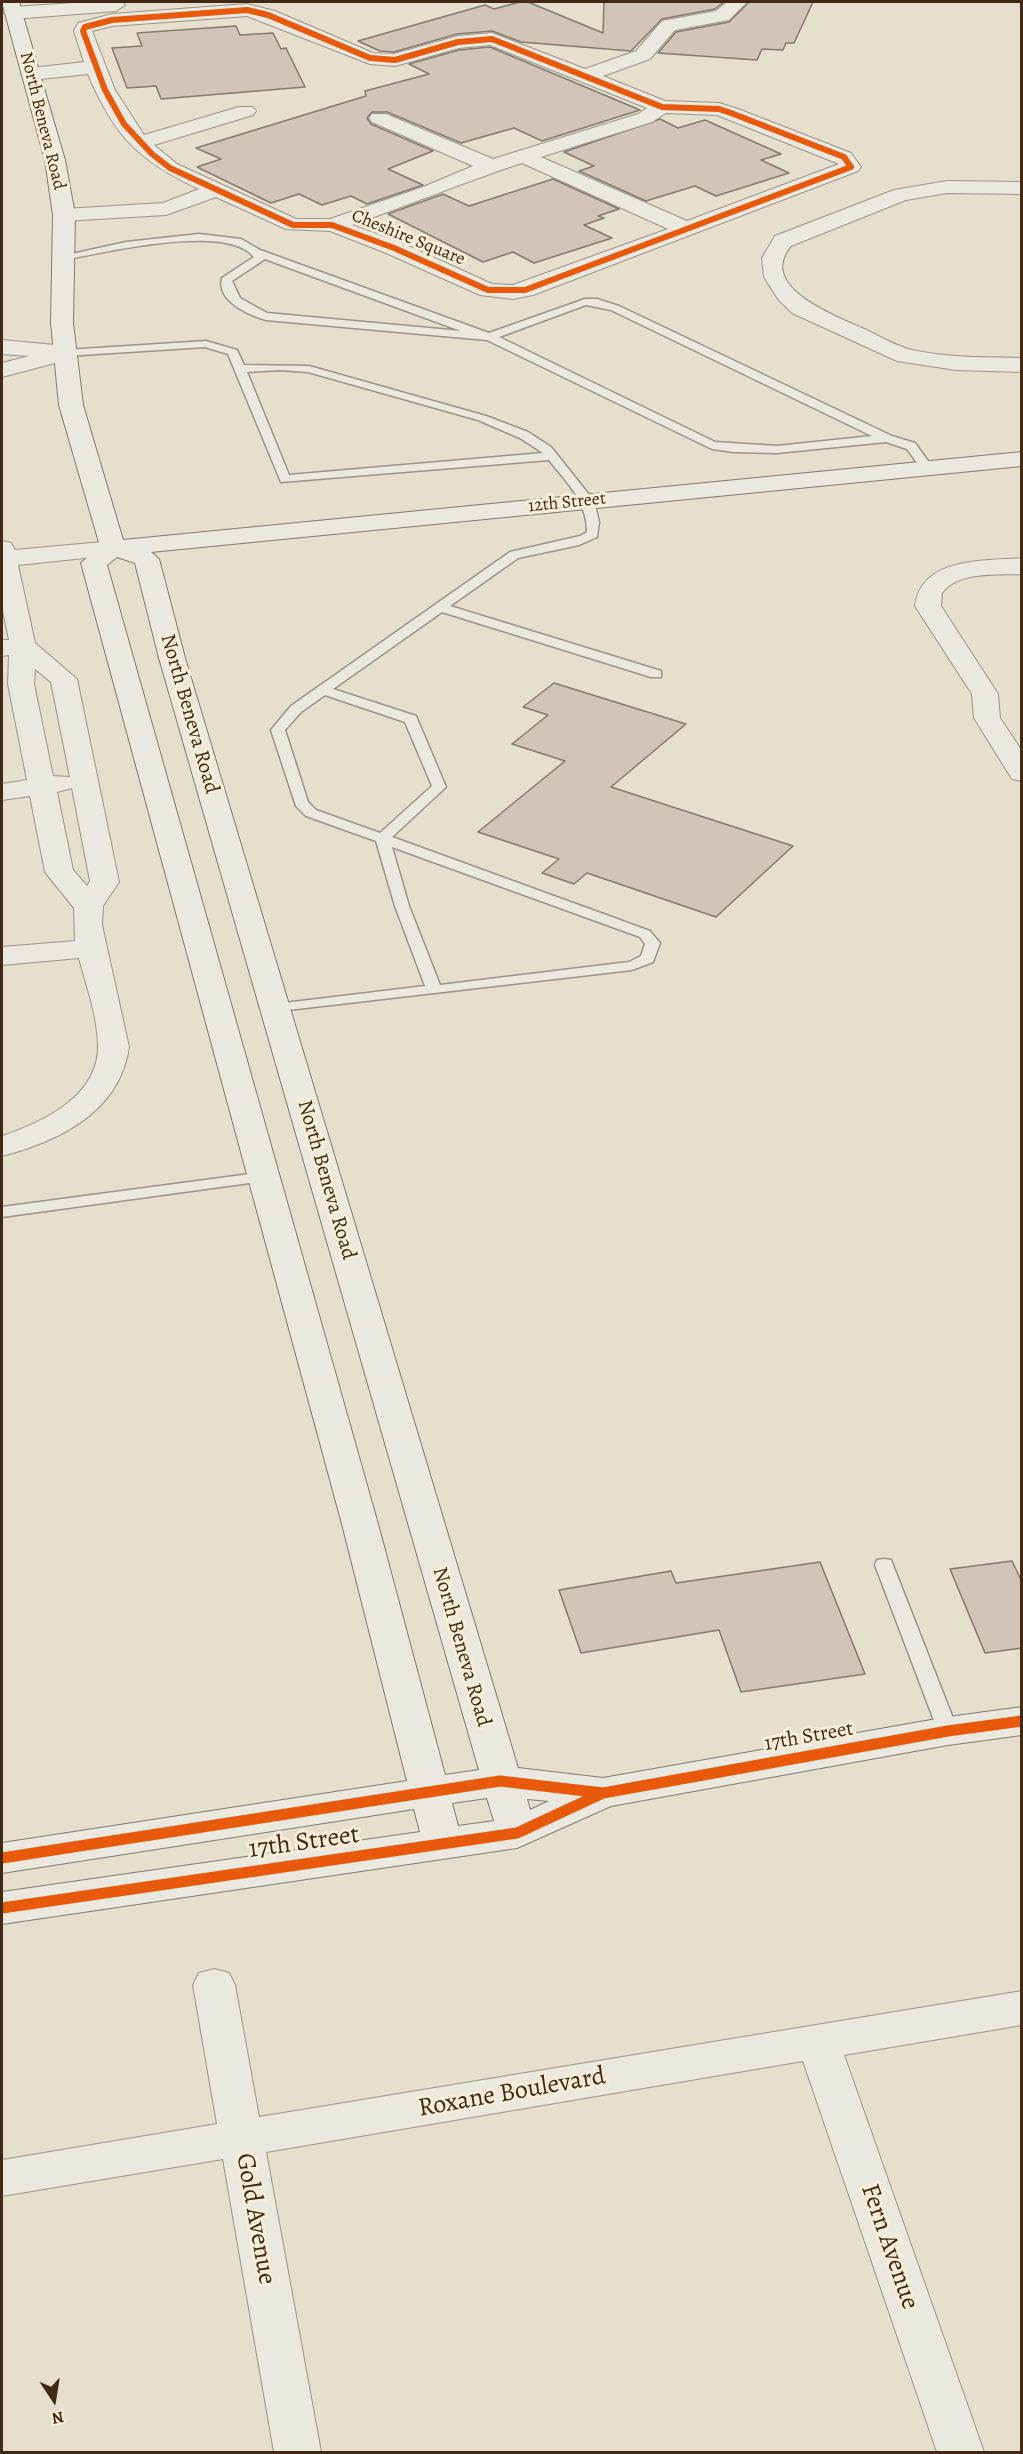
<!DOCTYPE html>
<html>
<head>
<meta charset="utf-8">
<style>
	body { margin:0 }
	#map { position:relative; width:1023px; height:2454px; overflow:hidden; background:#e6dfce; font-family:Alegreya,serif }
	canvas { display:block }
	.frame { position:absolute; inset:0; border:3px solid #412913; pointer-events:none }
	.north { position:absolute; left:24px; top:2370px; width:60px; height:60px; -webkit-text-stroke:4px #f6edd8; paint-order:stroke; rotate:168deg; font-size:16px; font-weight:700; line-height:24px; text-align:center; color:#412913 }
	.north::after { content:''; display:block; margin:auto; width:21px; height:27px; background:#412913; clip-path:polygon(50% 0,100% 100%,50% 72%,0 100%) }
</style>
</head>
<body>
<div id="map">
<canvas width="1023" height="2454"></canvas>
<div class="frame"></div>
<div class="north">N</div>
</div>
<script>
const ctx = document.querySelector('canvas').getContext('2d');
ctx.lineJoin = 'round';
function fill(path, color) {
  ctx.fillStyle = color;
  ctx.fill(path, 'evenodd');
}
function strokePath(path, color, width, dash) {
  ctx.strokeStyle = color;
  ctx.lineWidth = width;
  ctx.lineCap = dash ? 'butt' : 'round';
  ctx.setLineDash(dash || []);
  ctx.stroke(path);
}
function drawText(font, color, halo, rows, align = 'center') {
  ctx.font = font + ' Alegreya,serif';
  ctx.lineWidth = 6;
  ctx.setLineDash([]);
  ctx.textBaseline = 'middle';
  ctx.strokeStyle = halo;
  ctx.fillStyle = color;
  for (const [text, x, y, turn = 0] of rows) {
    ctx.save();
    ctx.translate(x, y);
    ctx.rotate((+turn || 0) * Math.PI / 180);
    ctx.textAlign = isNaN(turn) ? turn : align;
    if (halo) ctx.strokeText(text, 0, 0);
    ctx.fillText(text, 0, 0);
    ctx.restore();
  }
}
const building = new Path2D(`
	M 520,2 L 528,2 L 603,33 L 604,2 L 724,2 L 715,9 L 662,19 L 631,51 L 521,42 L 492,31 L 457,34 L 394,52 L 380,51 L 358,41 L 485,5 L 494,9 Z
	M 749,2 L 813,2 L 794,43 L 786,43 L 783,50 L 762,49 L 757,60 L 658,53 L 676,32 L 729,22 Z
	M 236,26 L 240,35 L 273,33 L 281,49 L 286,48 L 305,87 L 161,99 L 156,86 L 127,88 L 112,48 L 142,46 L 137,33 Z
	M 490,47 L 640,110 L 542,141 L 514,128 L 461,143 L 387,112 L 372,112 L 367,118 L 371,124 L 433,151 L 388,169 L 423,185 L 367,204 L 351,196 L 322,205 L 299,194 L 271,203 L 197,167 L 221,159 L 196,148 L 366,96 L 365,91 L 429,74 L 409,64 L 459,50 Z
	M 660,119 L 678,128 L 705,120 L 781,154 L 761,160 L 789,173 L 716,196 L 695,186 L 646,201 L 579,171 L 594,166 L 564,152 Z
	M 553,179 L 619,209 L 598,216 L 604,218 L 584,225 L 612,238 L 534,263 L 513,252 L 483,262 L 388,214 L 443,194 L 469,206 Z
	M 554,683 L 686,724 L 611,787 L 793,846 L 716,917 L 587,873 L 574,884 L 542,873 L 559,859 L 478,832 L 565,761 L 512,744 L 548,715 L 523,707 Z
	M 1012,1561 L 1022,1582 L 1022,1648 L 985,1653 L 950,1569 Z
	M 820,1562 L 865,1674 L 741,1692 L 719,1630 L 581,1653 L 559,1590 L 671,1571 L 676,1583 Z`);
const lane = new Path2D(`
	M 199,234 L 241,239 L 260,250 L 489,333 L 585,299 L 597,299 L 619,306 L 892,436 L 915,443 L 933,468 L 923,471 L 907,449 L 886,442 L 777,453 L 734,452 L 712,449 L 487,340 L 266,320 C 249,315 216,301 222,278 L 254,257 C 227,222 103,253 63,260 L 58,257 L 126,242 ZM 265,259 L 461,331 L 267,313 L 240,298 L 232,281 ZM 586,305 L 611,310 L 872,436 L 777,446 L 715,442 L 499,337 Z
	M 206,341 L 237,350 L 244,365 L 309,366 L 486,416 L 528,432 L 551,447 L 594,501 L 599,522 L 597,537 L 579,545 L 518,558 L 450,606 L 661,671 L 661,677 L 651,677 L 442,612 L 333,689 L 416,716 L 446,787 L 392,837 L 650,931 L 660,943 L 653,962 L 632,970 L 271,1012 L 268,1009 L 276,1004 L 425,986 L 395,906 L 376,841 L 306,816 L 296,806 L 271,730 L 291,706 L 510,552 L 580,536 L 587,532 C 587,501 567,483 549,460 L 281,482 L 228,354 L 205,347 L 66,356 L 60,353 L 66,350 ZM 280,370 L 308,372 L 478,420 L 520,438 L 543,453 L 289,475 L 247,372 ZM 325,695 L 405,722 L 432,786 L 380,833 L 316,810 L 308,802 L 285,730 L 301,712 ZM 392,847 L 640,937 L 645,944 L 641,956 L 629,962 L 440,985 L 409,906 Z
	M 265,1172 L 271,1174 L 273,1177 L 271,1180 L 2,1217 L 2,1207 Z
	M 884,1559 L 891,1560 L 893,1565 L 958,1731 L 955,1736 L 948,1738 L 941,1736 L 938,1731 L 875,1565 L 877,1560 Z`);
const street = new Path2D(`
	M 89,2 L 123,2 L 125,5 L 116,11 L 13,19 L 4,13 L 13,7 Z
	M 727,2 L 747,2 L 729,20 L 675,30 L 650,59 L 603,76 L 665,101 L 719,103 L 738,109 L 851,153 L 861,167 L 858,171 L 533,295 L 513,299 L 480,295 L 386,253 L 330,231 L 286,229 L 216,197 L 166,215 L 64,221 L 57,219 L 53,215 L 57,211 L 64,209 L 163,203 L 199,189 C 139,161 114,136 88,74 L 31,80 L 21,74 L 31,68 L 84,62 L 74,31 L 78,23 L 112,14 L 247,4 L 275,11 L 373,53 L 394,54 L 458,36 L 492,33 L 585,69 L 636,51 L 662,21 L 716,11 ZM 247,16 L 370,64 L 395,66 L 459,48 L 490,45 L 647,108 L 638,114 L 493,159 L 386,114 L 372,114 L 369,118 L 372,122 L 473,166 L 423,187 L 330,219 L 296,219 L 177,164 L 154,145 L 253,115 L 256,111 L 253,107 L 239,107 L 144,135 L 115,90 L 92,31 L 112,26 ZM 666,113 L 717,115 L 839,164 L 687,221 L 541,157 L 652,122 ZM 522,163 L 668,229 L 513,285 L 492,284 L 402,243 L 352,225 C 409,205 464,182 522,163 Z
	M 947,181 L 1022,182 L 1022,194 L 947,193 L 906,200 L 791,246 C 756,287 836,316 862,328 C 878,335 895,346 912,350 C 948,358 985,357 1022,358 L 1022,372 L 956,370 L 897,361 L 792,313 L 778,299 L 764,277 L 762,258 L 775,236 L 894,190 Z
	M 2,340 L 66,346 L 74,348 L 77,353 L 74,358 L 2,377 L 2,363 L 29,356 L 2,354 Z
	M 2,541 L 11,543 L 15,550 L 113,541 L 122,543 L 125,548 L 122,553 L 113,555 L 18,565 L 35,643 L 77,679 L 119,882 L 103,906 L 102,925 L 129,1047 C 120,1111 60,1141 2,1156 L 2,1136 C 43,1122 100,1096 98,1044 C 97,1015 86,985 79,958 L 2,965 L 2,947 L 75,941 L 74,908 L 45,872 L 30,796 L 2,800 L 2,784 L 27,780 L 8,684 L 9,655 L 2,656 L 2,640 L 9,640 L 2,606 ZM 35,669 L 51,682 L 70,777 L 53,776 L 34,684 ZM 72,788 L 90,881 L 87,886 L 73,870 L 57,792 Z
	M 1022,558 L 1022,574 C 998,575 958,571 942,593 L 941,606 L 998,694 L 1000,718 L 1022,751 L 1022,781 L 1012,779 L 974,718 L 972,694 L 915,606 C 921,557 984,561 1022,558 Z
	M 214,1969 L 229,1973 L 235,1985 L 259,2117 L 1022,1991 L 1022,2025 L 844,2055 L 984,2452 L 937,2452 L 803,2061 L 266,2152 L 321,2452 L 274,2452 L 223,2159 L 2,2196 L 2,2160 L 217,2124 L 193,1985 L 199,1973 Z`);
const secondary = new Path2D(`
	M 2,2 L 19,2 L 65,160 L 75,215 L 73,323 L 83,405 L 123,540 L 1022,452 L 1022,466 L 151,552 L 159,559 L 185,658 L 518,1768 L 603,1778 L 948,1717 L 1022,1707 L 1022,1735 L 948,1745 L 611,1806 L 517,1848 L 2,1924 L 2,1892 L 420,1832 L 414,1809 L 2,1873 L 2,1843 L 407,1781 L 342,1524 L 81,563 L 100,546 L 59,405 L 51,323 L 53,215 L 45,160 ZM 117,557 L 135,563 L 159,658 L 479,1770 L 445,1775 L 378,1524 L 107,565 ZM 487,1798 L 494,1821 L 458,1826 L 452,1803 ZM 527,1799 L 549,1801 L 530,1810 Z`);
const cyclewayFar1 = new Path2D(`
	M 247,10 L 268,15 L 370,58 L 395,60 L 458,42 L 492,39 L 662,107 L 719,109 L 731,113 L 844,157 L 851,167 L 525,290 L 488,290 L 394,248 L 332,225 L 293,225 L 170,168 L 152,154 L 124,124 L 105,90 L 83,31 L 85,27 L 112,20 Z`);
const cycleway = new Path2D(`
	M 2,1858 L 500,1781 L 603,1793
	M 2,1908 L 517,1833 L 603,1793 L 948,1731 L 1022,1721`);
const farStreetnames = [
	["North Beneva Road",42,121,76],
	["Cheshire Square",408,238,22],
	["12th Street",567,503,-6]
];
const streetNames = [
	["North Beneva Road",189,714,74],
	["North Beneva Road",326,1180,74],
	["North Beneva Road",461,1647,74],
	["17th Street",809,1737,-10]
];
const nearStreetnames = [
	["17th Street",304,1843,-8],
	["Roxane Boulevard",512,2093,-10],
	["Gold Avenue",255,2219,80],
	["Fern Avenue",889,2247,71]
];
fill(building, '#d2c4b9');
strokePath(building, '#837b6f', 1.5);
strokePath(lane, '#9b9488', 3);
strokePath(street, '#9b9488', 2);
strokePath(secondary, '#837b6f', 2);
fill(lane, '#ebe8df');
fill(street, '#ebe8df');
fill(secondary, '#ebe8df');
strokePath(cyclewayFar1, '#e8590c', 6);
strokePath(cycleway, '#e8590c', 11);
drawText('18px', '#412913', '#f6edd8', farStreetnames);
drawText('21px', '#412913', '#f6edd8', streetNames);
drawText('26px', '#412913', '#f6edd8', nearStreetnames);
</script>
</body>
</html>
